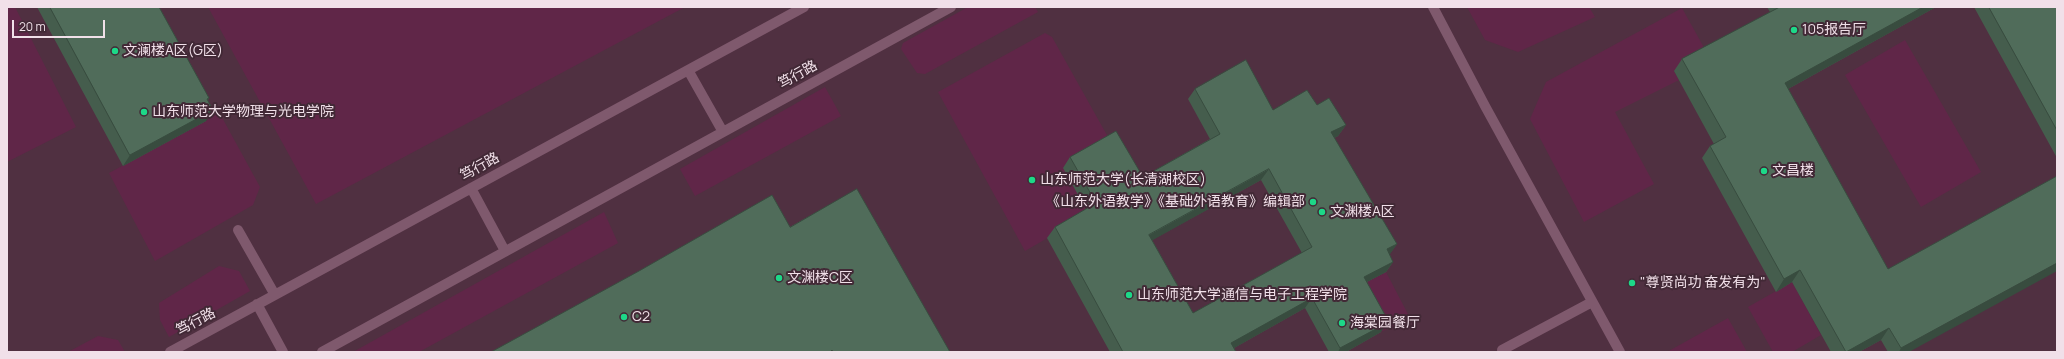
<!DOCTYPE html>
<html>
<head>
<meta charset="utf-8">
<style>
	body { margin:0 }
	#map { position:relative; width:2064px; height:359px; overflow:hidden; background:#422936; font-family:Manrope,sans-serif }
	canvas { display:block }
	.frame { position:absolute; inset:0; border:8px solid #f1e0e9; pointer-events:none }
	.scale { position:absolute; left:12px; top:20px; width:93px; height:18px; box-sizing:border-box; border:2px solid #f1e0e9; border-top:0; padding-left:5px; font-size:12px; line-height:14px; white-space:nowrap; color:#f1e0e9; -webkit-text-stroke:3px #422936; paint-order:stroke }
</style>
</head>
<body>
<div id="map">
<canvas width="2064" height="359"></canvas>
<div class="frame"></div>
<div class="scale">20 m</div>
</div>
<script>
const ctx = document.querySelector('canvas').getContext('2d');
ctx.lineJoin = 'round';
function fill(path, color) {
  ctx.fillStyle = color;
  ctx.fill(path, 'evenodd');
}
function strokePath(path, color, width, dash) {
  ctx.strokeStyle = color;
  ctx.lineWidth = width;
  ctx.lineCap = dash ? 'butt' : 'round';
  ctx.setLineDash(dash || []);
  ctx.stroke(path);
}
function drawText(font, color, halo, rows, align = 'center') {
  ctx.font = font + ' Manrope,"Noto Sans SC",sans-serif';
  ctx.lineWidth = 4;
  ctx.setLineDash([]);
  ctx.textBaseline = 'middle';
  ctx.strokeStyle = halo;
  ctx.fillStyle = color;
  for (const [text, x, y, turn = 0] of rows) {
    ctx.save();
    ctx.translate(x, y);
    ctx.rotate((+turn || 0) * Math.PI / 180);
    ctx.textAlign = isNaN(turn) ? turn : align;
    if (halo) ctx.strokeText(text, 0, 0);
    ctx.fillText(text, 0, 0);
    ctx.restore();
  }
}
const built = new Path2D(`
	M 7,7 L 2057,7 L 2057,352 L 7,352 Z`);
const green = new Path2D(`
	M 7,7 L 15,7 L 76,127 L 7,162 Z
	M 208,7 L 685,7 L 316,204 Z
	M 968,7 L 1035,7 L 1038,12 L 925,74 L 917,73 L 901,49 L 903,43 Z
	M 1467,7 L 1589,7 L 1595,17 L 1518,52 L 1485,40 Z
	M 1682,8 L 1707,53 L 1674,71 L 1679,80 L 1615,112 L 1654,184 L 1584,222 L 1530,119 L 1546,82 Z
	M 1045,33 L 1052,37 L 1108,137 L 1089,214 L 1025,251 L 938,92 Z
	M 1905,40 L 1981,172 L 1921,207 L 1845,75 Z
	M 825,87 L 841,116 L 695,196 L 680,169 Z
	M 219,112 L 260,187 L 253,205 L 155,261 L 109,173 L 206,121 Z
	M 604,212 L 618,243 L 419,352 L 353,352 Z
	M 219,266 L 239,271 L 250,291 L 169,337 L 160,320 L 159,303 Z
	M 1386,272 L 1410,318 L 1381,332 L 1357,287 Z
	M 1792,282 L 1821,335 L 1792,352 L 1773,352 L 1748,307 Z
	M 1728,318 L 1747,352 L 1667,352 Z
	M 98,336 L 118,340 L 125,352 L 68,352 Z`);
const street = new Path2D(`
	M 1433,7 L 1485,106 L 1620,352
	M 688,70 L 723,132
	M 471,188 L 505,251
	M 238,230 L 275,295
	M 257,304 L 283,352
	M 1502,350 L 1592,302
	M 170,352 L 804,7
	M 322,352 L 951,7`);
const wall = new Path2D(`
	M 37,7 L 159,7 L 209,98 L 208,100 L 206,121 L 123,166 Z
	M 1767,7 L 1936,7 L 1788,89 L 1909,352 L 1888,352 L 1881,340 L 1859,352 L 1831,352 L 1792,282 L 1776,292 L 1702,158 L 1710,146 L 1714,144 L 1674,71 L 1682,59 L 1770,12 Z
	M 1974,7 L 2057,7 L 2057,158 Z
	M 1195,89 L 1273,110 L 1317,105 L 1346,125 L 1338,136 L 1334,138 L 1397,244 L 1389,255 L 1393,262 L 1386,272 L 1367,282 L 1381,332 L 1346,352 L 1329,352 L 1305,308 L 1234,348 L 1236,352 L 1110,352 L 1047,238 L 1055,227 L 1086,209 L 1063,168 L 1070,157 L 1143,177 L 1210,139 L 1188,99 ZM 1261,180 L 1302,253 L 1193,313 L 1152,240 Z`);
const shadedWall = new Path2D(`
	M 1923,7 L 1936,7 L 1777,95 L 1785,83 Z
	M 213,110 L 206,121 L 123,166 L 130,155 Z
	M 1346,125 L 1338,136 L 1324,143 L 1331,132 Z
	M 1269,169 L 1261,180 L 1142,246 L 1149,235 Z
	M 1397,244 L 1390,254 L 1379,260 L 1387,249 Z
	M 1393,262 L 1386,272 L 1357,287 L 1364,277 Z
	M 2057,263 L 2057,271 L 1909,352 L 1899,352 L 1901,348 Z
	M 1800,270 L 1792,282 L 1776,292 L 1784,279 Z
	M 1312,298 L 1305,308 L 1227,352 L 1231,343 Z
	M 1389,322 L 1381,332 L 1346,352 L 1338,352 L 1340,348 Z
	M 1889,328 L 1881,340 L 1859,352 L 1846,352 Z`);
const building = new Path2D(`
	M 50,7 L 159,7 L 209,98 L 207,99 L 213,110 L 130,155 Z
	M 1780,7 L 1923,7 L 1785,83 L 1888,269 L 2057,176 L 2057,263 L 1901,348 L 1889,328 L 1846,352 L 1800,270 L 1784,279 L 1710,146 L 1726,137 L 1682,59 Z
	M 1989,7 L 2057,7 L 2057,130 Z
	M 1246,60 L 1273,110 L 1307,90 L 1317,105 L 1329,98 L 1346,125 L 1331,132 L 1397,244 L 1387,249 L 1393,262 L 1364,277 L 1389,322 L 1340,348 L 1312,298 L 1231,343 L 1236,352 L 1123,352 L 1055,227 L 1096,203 L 1070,157 L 1116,131 L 1143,177 L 1220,134 L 1195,89 ZM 1269,169 L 1312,247 L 1193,313 L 1149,235 Z
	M 857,189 L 950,352 L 833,352 L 832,350 L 830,352 L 491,352 L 639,271 L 772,195 L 790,227 Z`);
const markers = [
	[1794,30,4,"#1dd888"],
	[115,51,4,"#1dd888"],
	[144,112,4,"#1dd888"],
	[1764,171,4,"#1dd888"],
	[1032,180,4,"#1dd888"],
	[1313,202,4,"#1dd888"],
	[1322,212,4,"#1dd888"],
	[779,278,4,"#1dd888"],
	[1632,283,4,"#1dd888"],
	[1129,295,4,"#1dd888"],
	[624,317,4,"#1dd888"],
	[1342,323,4,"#1dd888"]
];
const poiNames = [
	["105报告厅",1802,30],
	["文澜楼A区(G区)",123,51],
	["山东师范大学物理与光电学院",152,112],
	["文昌楼",1772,171],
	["山东师范大学(长清湖校区)",1040,180],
	["《山东外语教学》《基础外语教育》编辑部",1305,202,"right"],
	["文渊楼A区",1330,212],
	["文渊楼C区",787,278],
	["\"尊贤尚功 奋发有为\"",1640,283],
	["山东师范大学通信与电子工程学院",1137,295],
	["C2",632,317],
	["海棠园餐厅",1350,323]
];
const streetNames = [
	["笃行路",798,75,-29],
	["笃行路",480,167,-29],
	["笃行路",196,322,-28]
];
fill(built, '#503041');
fill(green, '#602648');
strokePath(street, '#7f596d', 10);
fill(wall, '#455d4d');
fill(shadedWall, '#384c3f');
fill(building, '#506c5a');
strokePath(building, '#384c3f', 1);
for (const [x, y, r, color] of markers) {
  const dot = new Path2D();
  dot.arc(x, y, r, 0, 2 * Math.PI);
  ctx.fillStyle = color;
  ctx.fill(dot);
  strokePath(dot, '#422936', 1.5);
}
drawText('14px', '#f1e0e9', '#422936', poiNames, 'left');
drawText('14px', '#f1e0e9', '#422936', streetNames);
</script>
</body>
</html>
